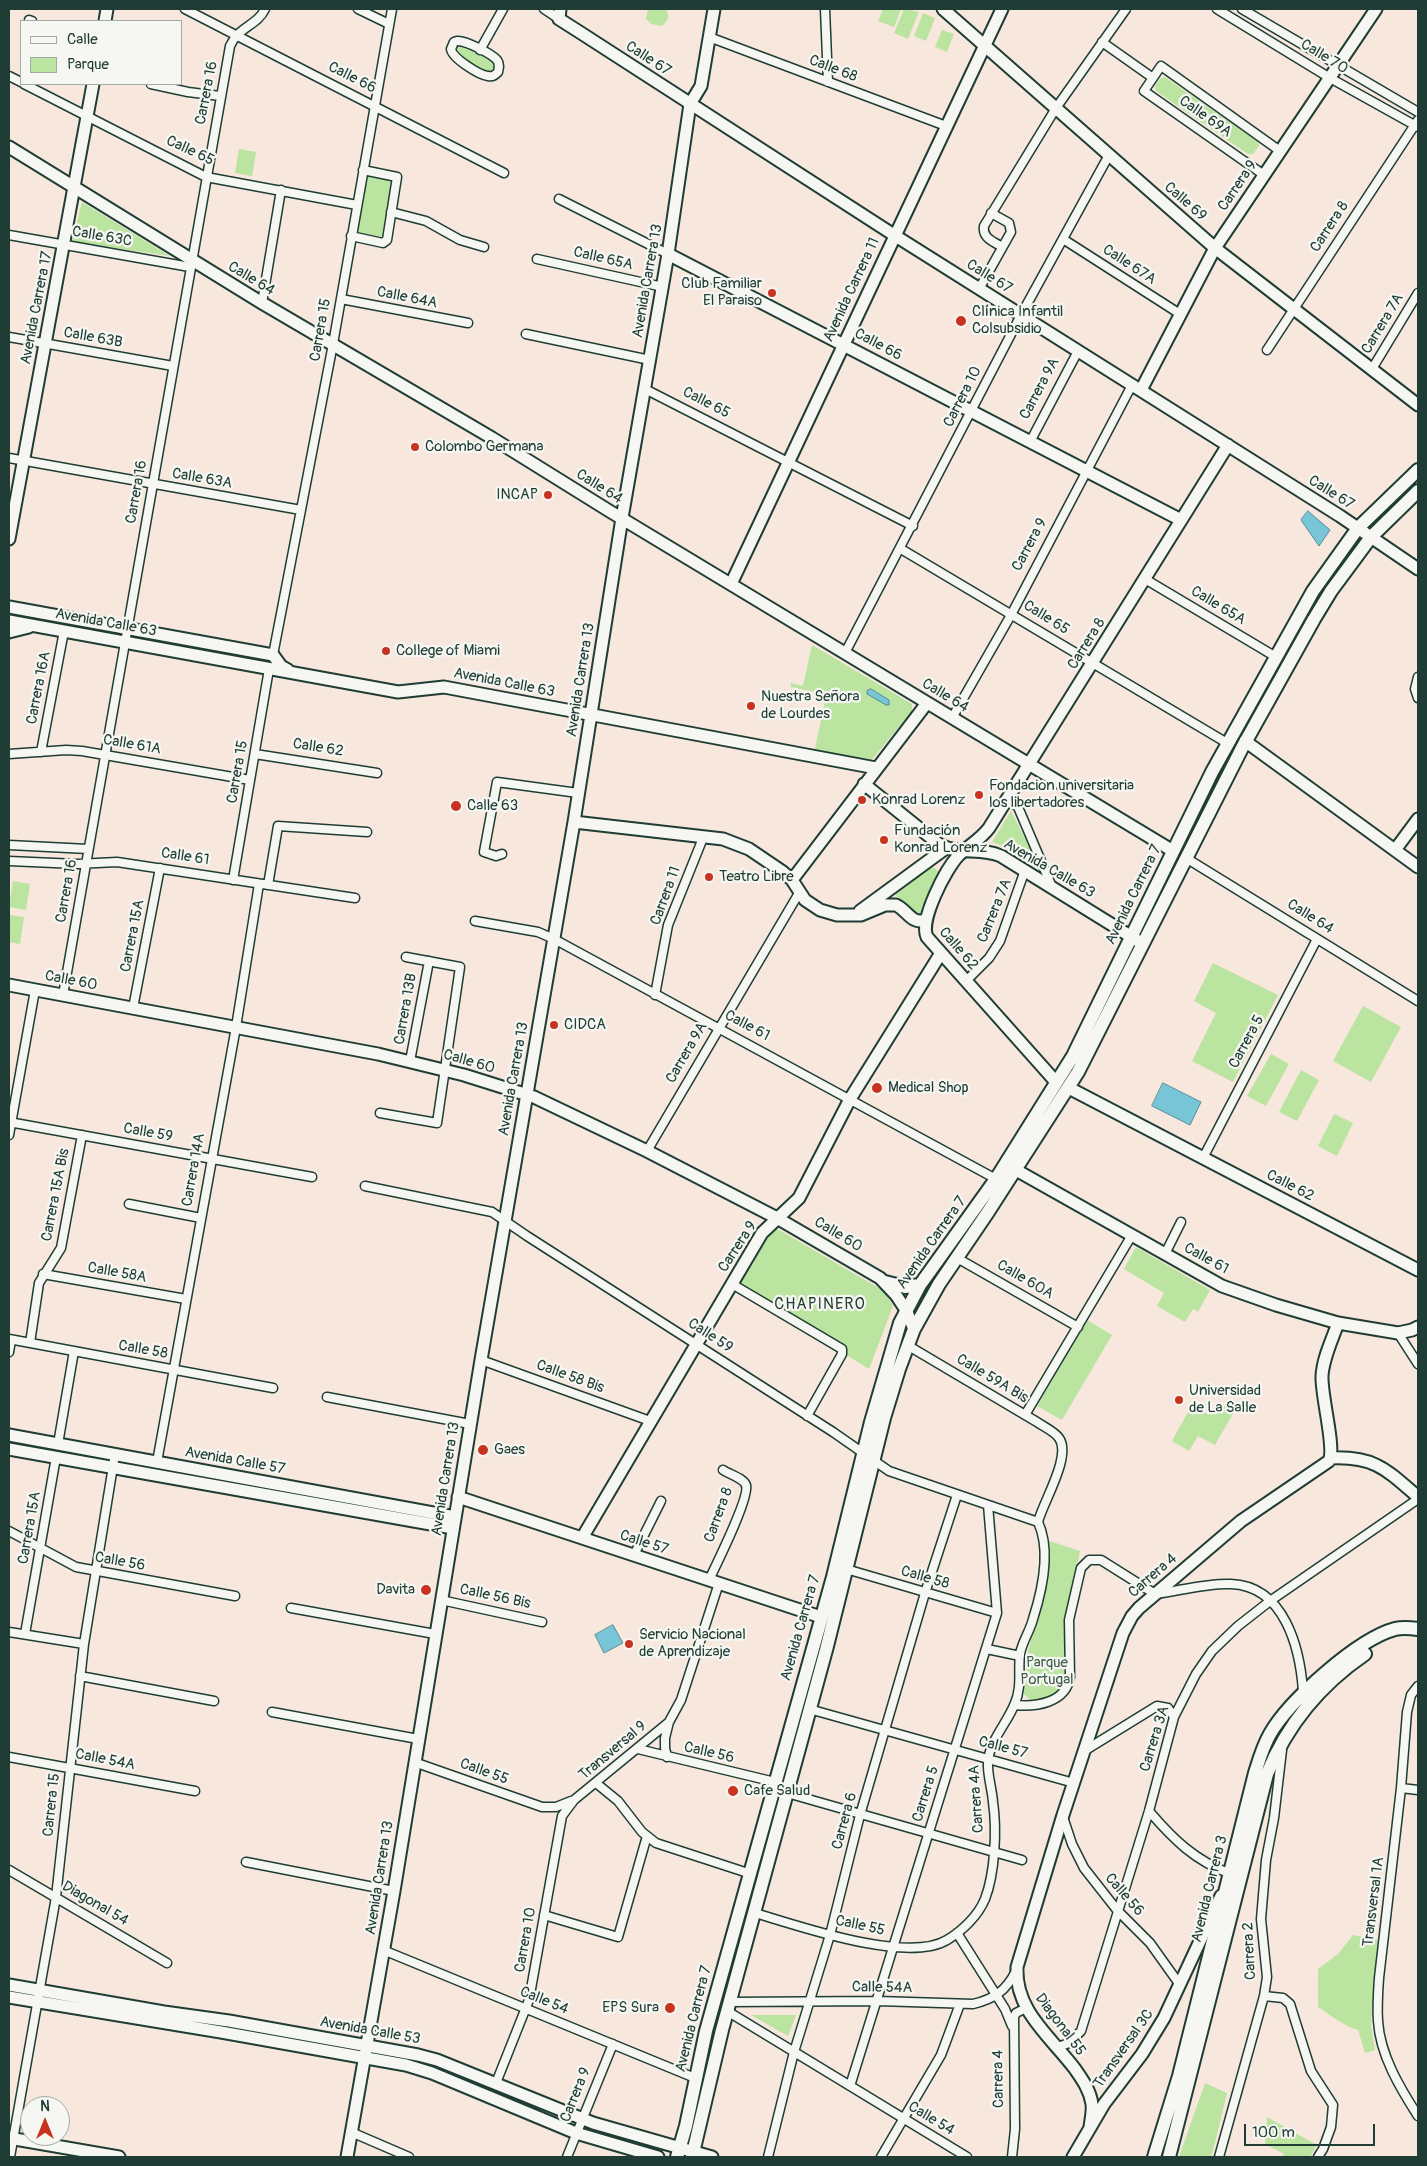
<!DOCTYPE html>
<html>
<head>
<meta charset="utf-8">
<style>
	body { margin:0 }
	#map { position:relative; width:1427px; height:2166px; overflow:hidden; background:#f7e7dd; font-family:Pangolin,sans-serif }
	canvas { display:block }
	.frame { position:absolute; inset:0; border:10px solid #1f3d34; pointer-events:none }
	.legend { position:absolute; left:20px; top:20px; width:162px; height:65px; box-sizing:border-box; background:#f6f6f2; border:1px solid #a0aca6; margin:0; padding:6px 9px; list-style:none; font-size:15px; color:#1f3d34 }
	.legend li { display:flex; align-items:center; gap:10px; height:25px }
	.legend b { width:25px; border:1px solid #a0aca6 }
	.north { position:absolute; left:20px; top:2096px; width:50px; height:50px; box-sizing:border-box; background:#f6f6f2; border:1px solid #a0aca6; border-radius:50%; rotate:0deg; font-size:14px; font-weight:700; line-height:20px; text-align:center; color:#1f3d34 }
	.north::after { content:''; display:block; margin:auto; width:18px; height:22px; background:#c8321e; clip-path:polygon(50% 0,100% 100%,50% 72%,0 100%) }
	.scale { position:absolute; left:1244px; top:2124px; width:131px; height:22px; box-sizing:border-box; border:2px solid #1f3d34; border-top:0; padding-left:6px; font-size:15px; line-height:18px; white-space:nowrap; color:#1f3d34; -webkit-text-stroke:4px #f6f6f2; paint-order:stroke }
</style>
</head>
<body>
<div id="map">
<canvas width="1427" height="2166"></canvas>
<div class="frame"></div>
<ul class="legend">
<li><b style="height:6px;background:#f6f6f2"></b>Calle</li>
<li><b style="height:14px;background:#bbe4a0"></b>Parque</li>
</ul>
<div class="north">N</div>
<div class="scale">100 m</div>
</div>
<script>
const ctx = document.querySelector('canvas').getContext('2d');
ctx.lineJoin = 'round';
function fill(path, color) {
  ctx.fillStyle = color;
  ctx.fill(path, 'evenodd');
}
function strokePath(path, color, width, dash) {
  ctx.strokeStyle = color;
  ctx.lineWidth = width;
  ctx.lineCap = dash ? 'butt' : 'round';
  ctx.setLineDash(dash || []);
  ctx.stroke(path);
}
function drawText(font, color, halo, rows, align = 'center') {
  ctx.font = font + ' Pangolin,sans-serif';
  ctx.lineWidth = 4.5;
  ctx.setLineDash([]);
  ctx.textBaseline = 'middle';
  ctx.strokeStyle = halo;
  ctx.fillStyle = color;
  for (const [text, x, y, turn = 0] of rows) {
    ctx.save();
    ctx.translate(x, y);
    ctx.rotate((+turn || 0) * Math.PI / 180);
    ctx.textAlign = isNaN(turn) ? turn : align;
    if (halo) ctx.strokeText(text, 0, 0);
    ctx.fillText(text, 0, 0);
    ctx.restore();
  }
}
const green = new Path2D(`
	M 648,9 L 666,9 C 670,16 668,21 662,26 L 651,24 L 646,19 Z
	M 883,9 L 901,9 L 894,27 L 878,21 Z
	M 904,9 L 919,12 L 908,39 L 894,33 Z
	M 923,13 L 935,18 L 926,41 L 914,36 Z
	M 942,30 L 954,34 L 947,52 L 935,47 Z
	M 461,42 L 495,61 L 498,69 L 490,75 L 456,56 L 453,46 Z
	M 1165,77 L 1258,142 L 1259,146 L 1253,154 L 1248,154 L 1156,91 L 1155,86 L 1161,78 Z
	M 239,149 L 256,152 L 252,176 L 235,173 Z
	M 366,175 L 393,180 L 383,237 L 356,232 Z
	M 82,202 L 170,256 L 72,242 Z
	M 812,645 L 912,704 L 912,711 L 870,762 L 814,753 L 827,692 L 816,689 L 815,692 L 791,687 L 791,683 L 803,686 Z
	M 1011,811 L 1036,860 L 992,842 Z
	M 928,868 L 935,868 L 938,871 L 938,877 L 919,918 L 895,894 Z
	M 13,881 L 30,884 L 26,910 L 9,907 Z
	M 9,915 L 24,917 L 20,944 L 9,942 Z
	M 1213,963 L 1278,995 L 1233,1082 L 1192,1061 L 1216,1013 L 1194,1001 Z
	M 1363,1006 L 1401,1027 L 1371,1082 L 1333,1061 Z
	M 1271,1054 L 1289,1064 L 1266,1106 L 1247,1096 Z
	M 1301,1070 L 1319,1080 L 1297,1121 L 1279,1112 Z
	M 1334,1114 L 1353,1123 L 1337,1156 L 1318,1146 Z
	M 774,1227 L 884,1291 L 893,1306 L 869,1369 L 738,1288 Z
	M 1136,1247 L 1210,1290 L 1198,1312 L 1193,1309 L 1185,1322 L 1157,1306 L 1164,1293 L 1124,1269 Z
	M 1087,1320 L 1112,1335 L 1062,1420 L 1037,1406 Z
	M 1217,1402 L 1234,1412 L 1215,1445 L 1198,1436 L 1189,1451 L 1172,1441 L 1192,1405 L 1209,1415 Z
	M 10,1439 L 105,1455 L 105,1459 L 9,1444 Z
	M 125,1460 L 253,1484 L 252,1487 L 124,1463 Z
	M 1047,1540 L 1080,1551 L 1065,1628 L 1066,1680 L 1054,1695 L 1044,1700 L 1030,1700 L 1024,1694 L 1028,1651 L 1042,1599 Z
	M 1353,1935 L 1378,1940 L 1371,2025 L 1375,2050 L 1365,2053 L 1358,2030 C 1343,2026 1331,2015 1318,2007 L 1318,1969 L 1338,1954 Z
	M 751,2015 L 796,2015 L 788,2036 Z
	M 1205,2083 L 1227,2093 L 1213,2151 L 1210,2157 L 1179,2157 Z
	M 1267,2117 L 1317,2145 L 1310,2157 L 1282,2157 L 1284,2154 L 1265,2144 Z`);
const water = new Path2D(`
	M 1308,511 L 1330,530 L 1319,546 L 1301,520 Z
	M 871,689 L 889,700 L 889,705 L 886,705 L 867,694 L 867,691 Z
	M 1163,1083 L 1201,1102 L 1190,1125 L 1152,1106 Z
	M 613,1625 L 623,1643 L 604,1653 L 595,1635 Z`);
const street = new Path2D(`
	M 185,9 L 504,173
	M 358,9 L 389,24
	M 544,9 L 559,19
	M 825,9 L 828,82
	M 1217,9 L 1330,78 L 1418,127
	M 1242,9 L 1418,112
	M 29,20 L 32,21
	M 709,37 L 946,126
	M 457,41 C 465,40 492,54 497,60 C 500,64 499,68 498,72 C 495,75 493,77 488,76 C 479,75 452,58 451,49 L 454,42 Z
	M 1102,42 L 1153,78
	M 480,50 L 503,9
	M 9,76 L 21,82
	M 24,84 L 206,177 L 357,205
	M 151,84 L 188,92 L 220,96
	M 1264,175 L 1144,91 L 1161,66 L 1280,151
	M 559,199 L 668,254
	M 391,212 L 426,221 L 460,240 L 484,247
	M 9,235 L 190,267
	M 351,236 L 383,243 L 387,240 L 397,177 L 363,170
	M 1063,239 L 1180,314
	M 1002,247 C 993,241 982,238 984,226 L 1056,108 L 1126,9
	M 537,259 L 663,287
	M 979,289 L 1011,232 L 1009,223 L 991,213
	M 341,299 L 468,323
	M 262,303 L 281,190
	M 526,334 L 650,360
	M 9,337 L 173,366
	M 1267,350 L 1418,120
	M 1372,369 L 1418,293
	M 645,389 L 913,526
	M 1030,442 L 1078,351
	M 9,458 L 301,510
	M 901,549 L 1227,743
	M 1145,579 L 1276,657
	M 845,653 L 1021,315 L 1109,155
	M 273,655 L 333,344 L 392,9
	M 1418,677 L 1415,689 L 1418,698
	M 952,718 L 1011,615 L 1132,385
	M 41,752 L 64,631
	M 9,754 L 66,750 L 82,751 L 250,780
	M 255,754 L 377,773
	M 1005,802 L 1014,804 L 1018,807 L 1052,887
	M 9,845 L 88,849
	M 502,854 L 496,856 L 484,852 L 497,782 L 578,793
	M 1186,858 L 1418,1001
	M 9,861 L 77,864 L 117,862 L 355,898
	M 233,880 L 269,669
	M 268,885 L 278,826 L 367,832
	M 475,921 L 538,932 L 554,939 L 996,1179
	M 966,981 L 989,958 L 1000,941 L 1025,870
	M 63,995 L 230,46 C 239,26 257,26 265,9
	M 655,995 L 668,925 L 703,838
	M 133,1008 L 160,868
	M 410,1061 L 429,961
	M 380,1113 L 437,1123 L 460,967 L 406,957
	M 9,1122 L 312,1177
	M 9,1135 L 35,990
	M 647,1151 L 799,893
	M 1203,1158 L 1317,939
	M 365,1186 L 492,1212 L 527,1236 L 833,1432 L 889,1471 L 1038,1522
	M 129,1204 L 201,1218
	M 1165,1254 L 1181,1222
	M 957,1258 L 1078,1327
	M 43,1274 L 186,1299
	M 732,1284 L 842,1349 L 842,1354 L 807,1416
	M 1398,1333 L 1418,1364
	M 9,1339 L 273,1388
	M 30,1343 L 39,1283 L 61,1248 L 82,1135
	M 9,1352 L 11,1340
	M 481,1360 L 650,1421
	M 327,1397 L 470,1424
	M 1025,1415 L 1132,1235
	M 58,1444 L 74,1351
	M 157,1462 L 236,1027 L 259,884
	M 9,1531 L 76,1567 L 235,1596
	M 634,1555 L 661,1501
	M 846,1569 L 997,1613
	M 709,1580 C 716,1565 750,1497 746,1485 C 743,1478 729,1474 723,1470
	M 441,1600 L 542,1622
	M 291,1608 L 435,1634
	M 9,1632 L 84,1644
	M 25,1634 L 56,1457
	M 987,1649 L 1020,1656
	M 80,1676 L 214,1701
	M 1418,1686 L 1411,1695 L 1407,1712 L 1401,1788 L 1379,1978 C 1378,1992 1377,2007 1378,2021 C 1380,2055 1400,2088 1418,2116
	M 1015,1705 C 1036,1707 1066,1703 1070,1677 L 1069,1620 L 1081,1568 L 1089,1560 L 1101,1560 L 1155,1594 C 1179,1591 1206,1583 1231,1584 C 1285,1586 1300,1649 1303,1691
	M 809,1709 L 1074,1783
	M 272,1712 L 418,1739
	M 638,1749 L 775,1782
	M 1084,1751 L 1157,1706 L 1168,1708 L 1174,1717
	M 9,1757 L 195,1791
	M 667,1757 L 665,1748 L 665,1738 L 669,1722 L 681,1700 L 719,1583
	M 414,1762 L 542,1807 L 556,1807 L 571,1801
	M 596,1783 L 618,1801 L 642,1832 L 656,1843 L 751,1874
	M 1401,1788 L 1418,1790
	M 787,1793 L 1022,1860
	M 1149,1811 C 1173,1839 1195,1861 1231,1874
	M 1063,1817 L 1072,1844 L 1084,1868 L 1117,1910 L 1150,1943 L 1180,1985
	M 246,1862 L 394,1891
	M 9,1870 L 167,1963
	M 755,1913 C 799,1926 907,1964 947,1940 C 962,1931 978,1916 985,1899 C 995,1873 997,1830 993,1802 C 992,1788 987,1775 988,1761 C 990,1740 1008,1722 1015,1703 C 1022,1687 1018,1671 1020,1654 C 1022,1642 1030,1631 1033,1619 C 1042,1591 1051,1550 1038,1522 C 1043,1502 1072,1456 1059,1438 C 1054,1431 1044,1427 1037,1422 L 907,1345
	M 544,1915 L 618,1937 L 647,1836
	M 957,1933 L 1005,2009 L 1012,2026
	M 383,1950 L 695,2078
	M 1264,1996 L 1283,1998 L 1290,2004 L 1311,2071 L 1333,2105 L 1331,2127 L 1323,2149 L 1318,2157
	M 730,2002 L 878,2001 L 973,2004 C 994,1999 1006,1991 1016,1971
	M 727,2011 L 967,2157
	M 1058,2047 L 1069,2043 L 1081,2031 L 1149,1811 L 1174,1717 L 1196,1674 L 1212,1651 L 1238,1626 L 1270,1601 L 1418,1499
	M 496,2083 L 529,2000 L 562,1816 L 574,1800 L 669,1722
	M 850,2086 L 997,1613 L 988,1505
	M 351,2132 L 409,2157
	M 10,2157 L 56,1897 L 84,1644 L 115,1454
	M 567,2157 L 613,2044
	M 768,2157 L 794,2052 L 830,1935 L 860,1815 L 925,1593 L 957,1495
	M 881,2157 L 941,2055 L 960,2004
	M 1012,2157 L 1015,2129 L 1014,2017 L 1016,2013 L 1026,2008
	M 1219,2157 L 1264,1996 L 1267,1977 L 1261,1919 L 1266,1860 L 1274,1818 L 1282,1750`);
const secondary = new Path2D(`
	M 560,9 L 559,19 L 581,33 L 894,235 L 1340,516 L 1418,569
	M 943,9 L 1215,248 L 1418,405
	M 105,21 L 107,9
	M 9,147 L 262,303 L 492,438 L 611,512 L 1173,851
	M 668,254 L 1181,520
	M 1141,390 L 1215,248 L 1376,9
	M 9,539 L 93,84
	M 731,584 L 1002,9
	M 9,607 L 273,655 L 281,666 L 288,670
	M 9,621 L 398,692 L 444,687 L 876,768
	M 9,632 L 29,627
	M 1245,741 L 1418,867
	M 864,784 L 940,845 C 960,855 981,847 1001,856 L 1143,944
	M 574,822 L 723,839 L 749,849 L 783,872 L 792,880 L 805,900 L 820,910 L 837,915 L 861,915 L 885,905 L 896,905 C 907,910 912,925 925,920
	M 1395,850 L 1418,819
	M 792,880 L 927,703
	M 860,911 L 946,848
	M 9,985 L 378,1054 L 464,1075 L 534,1097 L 647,1151 L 777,1218 L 880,1278 L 896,1295 L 906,1310 L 914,1329
	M 1056,1082 L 927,937 C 919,920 946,869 958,856 C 968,846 980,840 989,828 L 1228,445
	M 1069,1088 L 1418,1270
	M 1016,1170 L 1222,1286 L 1276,1305 L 1338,1323 L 1398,1333 L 1412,1330 L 1418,1327
	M 9,1435 L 455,1517
	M 9,1449 L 453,1528
	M 1331,1458 C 1375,1456 1387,1470 1418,1497
	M 458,1497 L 821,1617
	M 582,1538 L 762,1233 L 799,1198 L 850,1099 L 941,953
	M 9,1985 L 164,2012 L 229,2021 L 418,2055 L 437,2060 L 593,2123 L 712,2157
	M 9,1997 L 221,2032 L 406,2065 L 432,2073 L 576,2133 L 658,2157
	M 1090,2127 C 1091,2119 1093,2111 1092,2104 C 1090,2090 1082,2079 1075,2069 C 1050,2036 1015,2011 1017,1967 L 1063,1815 L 1123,1633 L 1132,1616 L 1139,1608 L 1241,1521 L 1329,1461 C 1336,1449 1321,1396 1322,1376 C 1323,1358 1332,1340 1338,1323
	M 9,2138 L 119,2157
	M 347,2157 L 394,1891 L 481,1360 L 574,822 L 622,518 L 668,254 L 690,104 L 701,86 L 714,9
	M 1073,2157 L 1104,2104 L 1142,2054 L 1164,2018 L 1221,1896`);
const primary = new Path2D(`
	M 885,1282 L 905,1287 L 920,1285
	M 677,2157 L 686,2126 L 706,2031 L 833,1577 L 871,1422 L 900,1323 L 920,1285 L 996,1179 L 1073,1056 L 1212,772 L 1313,591 L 1358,528 L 1418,470
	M 692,2157 L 722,2030 L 826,1650 L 884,1418 L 899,1369 L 914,1329 L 939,1284 L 988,1212 L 1078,1072 L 1242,748 L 1314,619 L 1331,591 L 1371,537 L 1418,491
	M 1154,2157 L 1179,2076 L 1255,1773 C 1259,1760 1263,1746 1270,1734 C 1289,1700 1358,1639 1395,1629 C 1403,1627 1411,1628 1418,1629
	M 1169,2157 L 1267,1774 C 1287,1725 1321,1684 1365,1654`);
const markers = [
	[772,293,5,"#c8321e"],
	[961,321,6,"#c8321e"],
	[415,447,5,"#c8321e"],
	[548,495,5,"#c8321e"],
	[386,651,5,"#c8321e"],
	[751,706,5,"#c8321e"],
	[979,795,5,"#c8321e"],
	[862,800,5,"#c8321e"],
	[456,806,6,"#c8321e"],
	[884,840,5,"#c8321e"],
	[709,877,5,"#c8321e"],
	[554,1025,5,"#c8321e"],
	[877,1088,6,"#c8321e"],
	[1179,1400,5,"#c8321e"],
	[483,1450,6,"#c8321e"],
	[426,1590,6,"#c8321e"],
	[629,1644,5,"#c8321e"],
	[733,1791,6,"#c8321e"],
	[670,2008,6,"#c8321e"]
];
const streetNames = [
	["Calle 70",1324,57,31],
	["Calle 67",648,59,33],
	["Calle 68",833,69,21],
	["Calle 66",352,78,27],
	["Carrera 16",207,93,-79],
	["Calle 69A",1205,117,35],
	["Calle 65",190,151,25],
	["Carrera 9",1238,186,-56],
	["Calle 69",1185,202,41],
	["Carrera 8",1330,227,-57],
	["Calle 63C",102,237,10],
	["Calle 65A",603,259,13],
	["Calle 67A",1129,265,33],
	["Calle 67",989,277,32],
	["Calle 64",251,279,31],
	["Avenida Carrera 13",648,281,-80],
	["Avenida Carrera 11",852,290,-65],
	["Calle 64A",407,298,11],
	["Avenida Carrera 17",37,308,-79],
	["Carrera 7A",1383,324,-59],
	["Carrera 15",321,330,-80],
	["Calle 63B",93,338,10],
	["Calle 66",878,345,28],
	["Carrera 9A",1040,389,-62],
	["Carrera 10",963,397,-63],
	["Calle 65",706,403,27],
	["Calle 63A",202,479,10],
	["Calle 64",599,487,32],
	["Carrera 16",137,492,-80],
	["Calle 67",1331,493,32],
	["Carrera 9",1030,545,-62],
	["Calle 65A",1218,606,31],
	["Calle 65",1046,618,32],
	["Avenida Calle 63",106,623,10],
	["Carrera 8",1087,644,-58],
	["Avenida Carrera 13",581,680,-81],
	["Avenida Calle 63",504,683,11],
	["Carrera 16A",39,688,-79],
	["Calle 64",945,696,31],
	["Calle 61A",132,745,10],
	["Calle 62",318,748,9],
	["Carrera 15",238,772,-80],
	["Calle 61",185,857,9],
	["Avenida Calle 63",1049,869,30],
	["Carrera 16",67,891,-80],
	["Avenida Carrera 7",1134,895,-64],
	["Carrera 11",666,896,-70],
	["Carrera 7A",995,911,-68],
	["Calle 64",1310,917,32],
	["Carrera 15A",133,936,-79],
	["Calle 62",958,949,49],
	["Calle 60",71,981,11],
	["Carrera 13B",406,1009,-80],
	["Calle 61",747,1026,28],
	["Carrera 5",1247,1042,-62],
	["Carrera 9A",687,1053,-60],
	["Calle 60",469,1062,16],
	["Avenida Carrera 13",514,1079,-80],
	["Calle 59",148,1133,10],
	["Carrera 14A",194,1170,-80],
	["Calle 62",1290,1186,27],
	["Carrera 15A Bis",56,1195,-79],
	["Calle 60",838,1235,31],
	["Avenida Carrera 7",932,1243,-55],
	["Carrera 9",738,1247,-57],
	["Calle 61",1206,1259,29],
	["Calle 58A",117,1273,10],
	["Calle 60A",1025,1280,30],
	["Calle 59",710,1336,33],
	["Calle 58",143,1350,10],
	["Calle 58 Bis",570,1377,20],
	["Calle 59A Bis",992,1379,31],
	["Avenida Calle 57",235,1461,10],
	["Avenida Carrera 13",446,1479,-81],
	["Carrera 8",719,1515,-70],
	["Carrera 15A",30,1528,-80],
	["Calle 57",644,1543,18],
	["Calle 56",120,1562,10],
	["Carrera 4",1153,1576,-41],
	["Calle 58",925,1578,16],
	["Calle 56 Bis",495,1597,12],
	["Avenida Carrera 7",801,1628,-74],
	["Carrera 3A",1155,1739,-73],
	["Calle 57",1003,1748,15],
	["Transversal 9",613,1751,-40],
	["Calle 56",709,1753,13],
	["Calle 54A",105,1760,11],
	["Calle 55",484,1772,20],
	["Carrera 5",926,1794,-73],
	["Carrera 4A",977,1799,-94],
	["Carrera 15",52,1805,-84],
	["Carrera 6",845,1821,-75],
	["Avenida Carrera 13",380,1878,-81],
	["Avenida Carrera 3",1210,1889,-76],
	["Calle 56",1124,1895,49],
	["Transversal 1A",1374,1902,-83],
	["Diagonal 54",95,1904,30],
	["Calle 55",860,1926,12],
	["Carrera 10",526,1940,-80],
	["Carrera 2",1250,1951,-93],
	["Calle 54A",882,1988,1],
	["Calle 54",544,2001,22],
	["Avenida Carrera 7",694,2019,-76],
	["Diagonal 55",1060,2025,53],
	["Avenida Calle 53",370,2031,10],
	["Transversal 3C",1124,2049,-55],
	["Carrera 4",999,2079,-91],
	["Carrera 9",576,2095,-68],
	["Calle 54",931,2119,31]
];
const poiNames = [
	["Club Familiar",762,284,"right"],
	["El Paraiso",762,301,"right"],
	["Clínica Infantil",972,312],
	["Colsubsidio",972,329],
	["Colombo Germana",425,447],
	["INCAP",538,495,"right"],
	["College of Miami",396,651],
	["Nuestra Señora",761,697],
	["de Lourdes",761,714],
	["Fondacion universitaria",989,786],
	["los libertadores",989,803],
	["Konrad Lorenz",872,800],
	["Calle 63",467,806],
	["Fundación",894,831],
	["Konrad Lorenz",894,848],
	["Teatro Libre",719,877],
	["CIDCA",564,1025],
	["Medical Shop",888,1088],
	["Universidad",1189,1391],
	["de La Salle",1189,1408],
	["Gaes",494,1450],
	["Davita",415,1590,"right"],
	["Servicio Nacional",639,1635],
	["de Aprendizaje",639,1652],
	["Cafe Salud",744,1791],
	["EPS Sura",659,2008,"right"]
];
const parkNames = [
	["Parque",1047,1663],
	["Portugal",1047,1680]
];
const neighbourhoodNames = [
	["CHAPINERO",820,1305]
];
fill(green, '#bbe4a0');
fill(water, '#79c5d8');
strokePath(water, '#558f96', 1);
strokePath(street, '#1f3d34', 11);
strokePath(secondary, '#1f3d34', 15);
strokePath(primary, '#1f3d34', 16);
strokePath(street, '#f6f6f2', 8);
strokePath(secondary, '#f6f6f2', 11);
strokePath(primary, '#f6f6f2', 12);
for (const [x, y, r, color] of markers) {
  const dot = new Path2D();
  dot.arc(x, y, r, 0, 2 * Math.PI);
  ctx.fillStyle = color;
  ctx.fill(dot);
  strokePath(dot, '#f6f6f2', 2);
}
drawText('15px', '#1f3d34', '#f6f6f2', streetNames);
drawText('15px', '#1f3d34', '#f6f6f2', poiNames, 'left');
drawText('15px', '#3e5e4a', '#f6f6f2', parkNames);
ctx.letterSpacing = '1px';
drawText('16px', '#1f3d34', '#f6f6f2', neighbourhoodNames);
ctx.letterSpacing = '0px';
</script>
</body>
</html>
